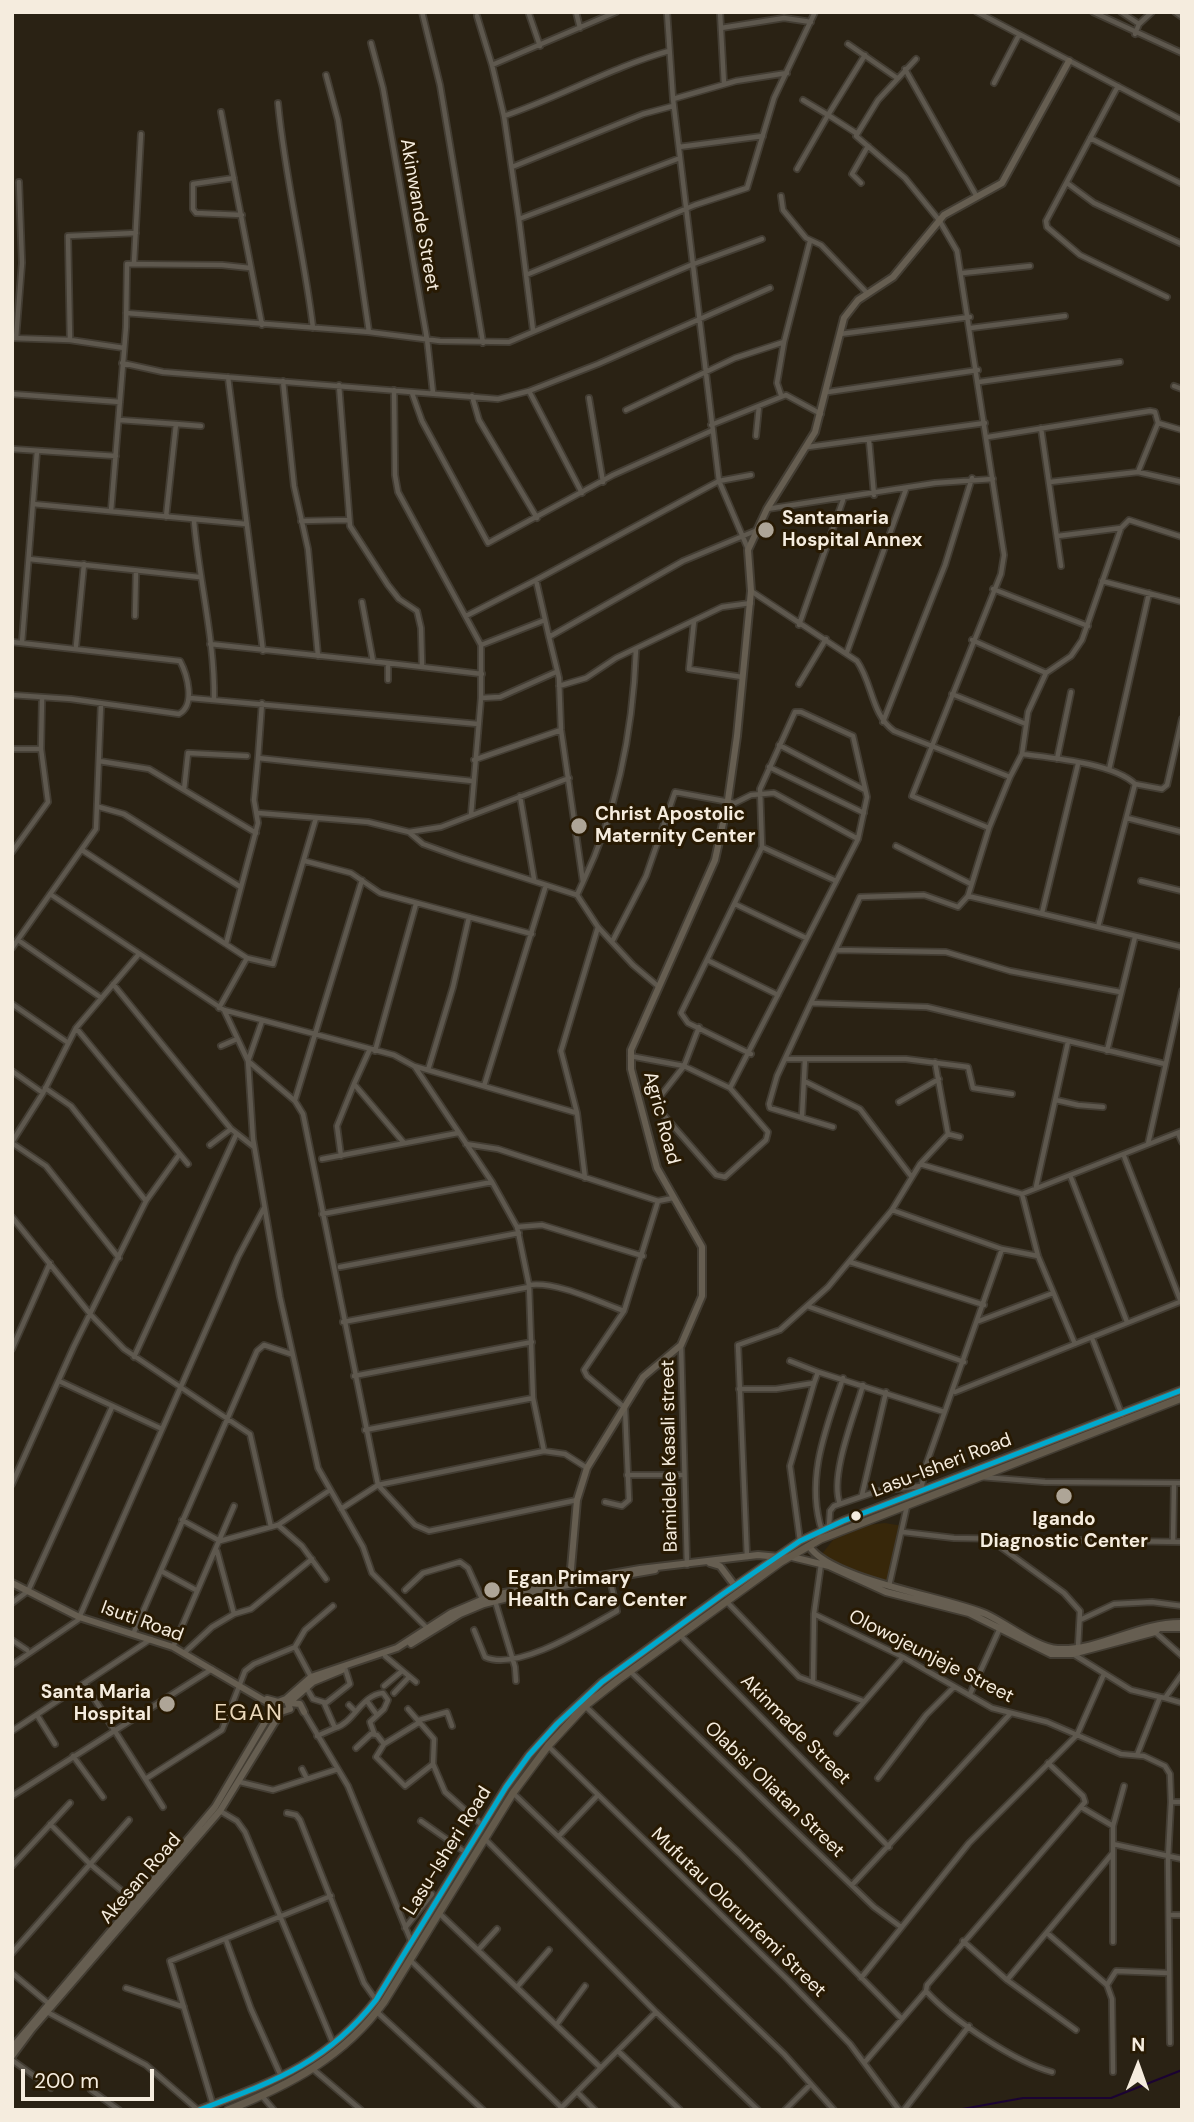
<!DOCTYPE html>
<html>
<head>
<meta charset="utf-8">
<style>
	body { margin:0 }
	#map { position:relative; width:1194px; height:2122px; overflow:hidden; background:#2a2214; font-family:"DM Sans",sans-serif }
	canvas { display:block }
	.frame { position:absolute; inset:0; border:14px solid #f5ecde; pointer-events:none }
	.north { position:absolute; left:1103px; top:2031px; width:70px; height:70px; -webkit-text-stroke:5px #281a03; paint-order:stroke; rotate:1deg; font-size:19px; font-weight:700; line-height:28px; text-align:center; color:#f5ecde }
	.north::after { content:''; display:block; margin:auto; width:24px; height:32px; background:#f5ecde; clip-path:polygon(50% 0,100% 100%,50% 72%,0 100%) }
	.scale { position:absolute; left:21px; top:2069px; width:133px; height:32px; box-sizing:border-box; border:4px solid #f5ecde; border-top:0; padding-left:9px; font-size:21px; line-height:24px; white-space:nowrap; color:#f5ecde; -webkit-text-stroke:5px #281a03; paint-order:stroke }
</style>
</head>
<body>
<div id="map">
<canvas width="1194" height="2122"></canvas>
<div class="frame"></div>
<div class="north">N</div>
<div class="scale">200 m</div>
</div>
<script>
const ctx = document.querySelector('canvas').getContext('2d');
ctx.lineJoin = 'round';
function fill(path, color) {
  ctx.fillStyle = color;
  ctx.fill(path, 'evenodd');
}
function strokePath(path, color, width, dash) {
  ctx.strokeStyle = color;
  ctx.lineWidth = width;
  ctx.lineCap = dash ? 'butt' : 'round';
  ctx.setLineDash(dash || []);
  ctx.stroke(path);
}
function drawText(font, color, halo, rows, align = 'center') {
  ctx.font = font + ' "DM Sans",sans-serif';
  ctx.lineWidth = 6;
  ctx.setLineDash([]);
  ctx.textBaseline = 'middle';
  ctx.strokeStyle = halo;
  ctx.fillStyle = color;
  for (const [text, x, y, turn = 0] of rows) {
    ctx.save();
    ctx.translate(x, y);
    ctx.rotate((+turn || 0) * Math.PI / 180);
    ctx.textAlign = isNaN(turn) ? turn : align;
    if (halo) ctx.strokeText(text, 0, 0);
    ctx.fillText(text, 0, 0);
    ctx.restore();
  }
}
const built = new Path2D(`
	M 885,1523 L 903,1526 L 887,1585 L 821,1555 L 833,1540 L 868,1525 Z`);
const stream = new Path2D(`
	M 957,2110 L 1023,2098 L 1111,2098 L 1182,2070`);
const street = new Path2D(`
	M 422,12 L 440,85 L 483,343
	M 576,12 L 580,28
	M 667,12 L 673,99 L 719,481 L 748,549
	M 720,12 L 724,84
	M 977,12 L 1182,120
	M 1093,12 L 1182,53
	M 1121,12 L 1139,24
	M 1175,12 L 1182,17
	M 529,14 L 540,46
	M 477,16 L 492,65
	M 721,28 L 784,18 L 811,22
	M 1135,34 L 1139,24 L 1152,12
	M 371,43 L 383,88 L 427,339 L 433,393
	M 848,44 L 897,78
	M 916,59 L 878,100 L 856,136 L 905,178 L 939,220 L 957,251 L 1004,555 L 1001,574 L 912,796 L 989,828
	M 905,69 L 977,197
	M 326,75 L 338,120 L 369,332
	M 994,83 L 1019,35
	M 1118,86 L 1046,221 L 1047,227 L 1080,255 L 1167,297
	M 673,99 L 736,81 L 787,73
	M 803,100 L 828,115 L 865,55
	M 278,103 C 285,179 304,253 313,328
	M 221,112 L 262,325
	M 504,116 C 560,97 612,67 669,51
	M 1090,138 L 1182,184
	M 679,147 L 763,136
	M 512,167 L 643,114 L 673,106
	M 797,169 L 828,115 L 856,133
	M 234,178 L 193,184 L 193,209 L 196,213 L 242,215
	M 861,183 L 852,174 L 868,146
	M 1067,183 L 1094,203 L 1182,244
	M 781,196 L 783,210 L 806,238 L 821,245 L 868,294
	M 519,219 L 504,116 L 492,65 L 616,12
	M 134,262 L 141,134
	M 963,273 L 1030,266
	M 526,275 L 695,205 L 747,188 L 774,98 L 815,12
	M 126,313 L 369,332 L 440,341 L 509,342 L 691,265 L 762,239
	M 971,328 L 1065,316
	M 533,330 L 519,219 L 680,158
	M 840,334 L 970,317
	M 12,338 L 70,340 L 124,348
	M 16,338 L 22,263 L 19,182
	M 70,340 L 68,236 L 136,233
	M 784,342 L 810,241
	M 122,363 L 163,372 L 498,399 L 529,391 L 598,364 L 770,288
	M 228,377 L 263,651
	M 283,381 L 294,486 L 308,549 L 318,656
	M 979,382 L 1120,362
	M 339,385 L 350,526 L 388,585 L 399,599 L 417,611 L 421,628 L 422,665
	M 1174,386 L 1182,389
	M 394,390 L 395,475 L 398,492 L 481,645 L 481,698 L 471,815
	M 529,391 L 582,493
	M 828,392 L 978,370
	M 412,393 L 422,421 L 488,543 L 613,475 L 711,431
	M 12,394 L 120,402
	M 472,396 L 479,420 L 537,518
	M 589,398 L 603,482
	M 626,410 L 735,358 L 784,342 L 777,383 L 781,395
	M 120,420 L 176,424 L 166,517
	M 176,424 L 201,426
	M 711,425 L 786,395 L 821,414
	M 1041,428 L 1061,566
	M 756,436 L 759,406
	M 988,437 L 1150,411 L 1155,412 L 1158,423 L 1182,430
	M 869,440 L 874,495
	M 808,447 L 985,423
	M 12,449 L 116,456
	M 1138,472 L 1158,423
	M 1050,482 L 1138,472 L 1182,482
	M 33,504 L 246,524
	M 767,509 L 935,483 L 993,479
	M 111,511 L 126,327 L 127,264 L 222,265 L 250,268
	M 194,521 C 199,580 215,640 214,700
	M 301,521 L 348,520
	M 1058,536 L 1121,528
	M 29,559 L 199,577
	M 1102,581 L 1182,602
	M 993,589 L 1088,626
	M 751,591 L 857,661 C 873,684 871,714 894,731 L 1010,777 L 1022,754 C 1052,758 1113,763 1135,784
	M 362,602 L 373,661
	M 135,616 L 136,571
	M 466,616 L 536,580
	M 694,621 L 689,669 L 742,677
	M 799,625 L 843,500
	M 549,637 L 536,580 L 719,481 L 751,475
	M 972,640 L 1046,673
	M 12,642 L 180,661 C 187,674 196,705 179,714 L 71,699 L 12,695
	M 22,642 L 37,451
	M 210,644 L 388,663
	M 481,645 L 545,620
	M 76,646 L 84,564
	M 847,652 L 906,489
	M 388,680 L 388,663 L 482,674
	M 799,684 L 826,639
	M 559,686 L 586,678 L 616,658 L 722,607 L 751,603
	M 952,694 L 1026,724
	M 190,698 L 478,724
	M 481,698 L 500,697 L 556,672
	M 262,703 L 258,758 L 472,781
	M 883,722 L 945,565 L 972,478
	M 779,745 L 865,790
	M 12,749 L 41,749
	M 1022,754 L 1028,712 L 1046,673 L 1071,656 L 1082,640 L 1121,528 L 1129,520 L 1182,537
	M 1057,759 L 1071,692
	M 474,760 L 561,730
	M 99,761 L 149,769 L 256,833
	M 769,767 L 864,813
	M 1109,770 L 1149,593
	M 184,790 L 188,753 L 247,756
	M 520,796 L 534,879
	M 99,807 L 124,814 L 239,886
	M 258,813 L 368,822 L 409,832 L 441,827 L 569,778
	M 1127,818 L 1182,832
	M 410,833 L 423,844 L 462,858 L 577,895 L 598,927 L 633,965 L 659,987
	M 896,846 L 971,884
	M 762,847 L 834,880
	M 82,850 L 247,958 L 273,964 L 316,818
	M 12,852 L 48,802 L 41,749 L 42,698
	M 305,861 L 351,873 L 380,893 L 532,934
	M 1141,881 L 1182,891
	M 583,882 C 618,809 633,730 636,649
	M 50,894 L 224,1010 L 394,1055 L 414,1066 L 577,1113 L 585,1178
	M 577,895 L 583,882 L 561,730 L 559,678 L 549,637 L 683,561 L 755,531
	M 968,896 L 1182,947
	M 735,904 L 806,938
	M 1042,913 L 1078,764
	M 1098,927 L 1135,784 L 1162,789 L 1167,785 L 1182,719
	M 18,940 L 100,997
	M 613,940 L 646,876 L 675,792 L 735,803 L 751,795 L 774,793 L 858,839
	M 226,944 L 258,823 L 254,800 L 258,758
	M 12,948 L 96,829 L 101,704
	M 836,950 L 946,952 L 1010,971 L 1120,992
	M 707,960 L 778,995
	M 113,984 L 231,1129 L 254,1147
	M 811,1003 L 927,1007 L 1165,1064
	M 12,1004 L 67,1042
	M 219,1008 L 247,958
	M 224,1010 L 248,1061 L 253,1139 L 280,1297 L 318,1468 L 363,1547 L 372,1573 L 427,1628
	M 262,1021 L 248,1061 L 295,1101 L 303,1114 L 378,1485 L 415,1525 L 429,1531 L 577,1500
	M 76,1028 L 188,1164
	M 221,1046 L 237,1039
	M 375,1051 L 416,904
	M 1107,1051 L 1135,937
	M 630,1056 L 684,1066 L 699,1027
	M 785,1059 L 906,1059 L 968,1067 L 973,1088 L 1012,1094
	M 684,1066 L 730,1088 L 768,1132 L 766,1140 L 725,1177 L 716,1175 L 654,1104 Z
	M 415,1067 L 492,1182 L 517,1227 L 529,1285 L 533,1398 L 544,1451 L 565,1454 L 587,1468
	M 428,1070 L 453,987 L 469,917
	M 12,1071 L 43,1093
	M 806,1082 L 860,1109 L 911,1176
	M 354,1084 L 369,1051
	M 484,1086 L 546,885
	M 45,1088 L 71,1106 L 146,1201
	M 730,1088 L 858,839 L 867,797 L 853,736 L 801,712 L 795,712 L 760,789 L 762,847 L 681,1013 L 688,1023 L 751,1054
	M 295,1100 L 362,880
	M 1056,1100 L 1078,1105 L 1103,1107
	M 899,1102 L 939,1079
	M 577,1113 L 561,1051 L 598,927
	M 802,1116 L 805,1059
	M 833,1127 L 770,1108 L 769,1104 L 777,1076 L 860,897 L 924,895 L 958,907 L 968,896 L 989,828 L 1010,777
	M 1178,1133 L 1182,1142
	M 948,1134 L 960,1137
	M 12,1142 L 43,1093 L 76,1028 L 139,954
	M 12,1143 L 46,1166 L 119,1258
	M 466,1144 L 498,1149 L 658,1201 L 673,1198
	M 1148,1144 L 1182,991
	M 210,1145 L 231,1129
	M 341,1156 L 337,1126 L 354,1084 L 404,1143
	M 1124,1156 L 1181,1302
	M 322,1159 L 458,1133
	M 920,1164 L 1022,1194 L 1182,1131
	M 1070,1175 L 1127,1322
	M 1036,1187 L 1068,1042
	M 1022,1194 L 1038,1256 L 1075,1344
	M 892,1210 L 1002,1249 L 1038,1256
	M 322,1214 L 492,1182
	M 12,1217 L 91,1315 L 124,1349 L 250,1434 L 271,1527
	M 517,1227 L 542,1225 L 643,1256
	M 850,1262 L 984,1305
	M 340,1267 L 519,1233
	M 529,1285 C 556,1281 599,1302 624,1311
	M 807,1306 L 964,1362
	M 979,1321 L 1053,1293
	M 343,1322 L 529,1287
	M 1092,1338 L 1122,1415
	M 681,1345 L 687,1565
	M 12,1349 L 50,1263
	M 134,1357 L 236,1135
	M 790,1361 L 818,1372
	M 354,1376 L 532,1342
	M 59,1381 L 162,1429
	M 739,1389 L 776,1389 L 814,1383 L 818,1372 L 944,1412
	M 955,1392 L 1182,1301
	M 365,1430 L 533,1398
	M 627,1475 L 684,1475
	M 981,1477 L 1045,1482 L 1182,1483
	M 12,1484 L 74,1346 L 146,1201 L 179,1155
	M 921,1490 L 926,1465 L 1002,1249
	M 862,1495 L 886,1392
	M 605,1502 L 622,1506 L 629,1500 L 625,1408 L 587,1376 L 584,1370 L 624,1311 L 658,1201
	M 840,1504 C 829,1476 855,1414 863,1385
	M 341,1509 L 378,1485 L 544,1451
	M 182,1520 L 220,1541 L 278,1525 L 330,1490
	M 278,1525 L 302,1546 L 326,1579
	M 829,1526 L 830,1511 L 834,1506 L 878,1491 L 921,1486
	M 822,1531 C 805,1479 826,1428 843,1378
	M 903,1532 L 954,1538 L 1182,1542
	M 991,1540 L 1064,1593 L 1080,1611 L 1078,1647
	M 800,1541 L 790,1466 L 814,1383
	M 1173,1542 L 1174,1483
	M 217,1551 L 234,1614
	M 747,1557 L 738,1345 L 780,1330 L 828,1287 L 892,1210 L 920,1164 L 948,1134 L 935,1062
	M 163,1572 L 196,1590
	M 889,1586 L 907,1506
	M 405,1590 L 423,1573 L 460,1562 L 468,1568 L 482,1599
	M 495,1601 L 515,1667 L 516,1681
	M 727,1602 L 799,1677 L 863,1701
	M 12,1603 L 28,1591 L 112,1407
	M 814,1614 L 903,1657 L 992,1708 L 1047,1722 L 1121,1754 L 1144,1756 L 1165,1766 L 1170,1774 L 1171,1802 L 1168,1858 L 1170,2043
	M 1080,1620 L 1114,1604 L 1152,1602 L 1182,1606
	M 474,1630 L 485,1657 C 518,1672 588,1627 617,1611 L 610,1579
	M 134,1632 L 257,1351 L 264,1345 L 291,1354
	M 1155,1632 L 1182,1656
	M 680,1635 L 889,1847
	M 12,1640 L 27,1650
	M 173,1647 L 234,1506
	M 295,1647 L 311,1677
	M 184,1653 L 212,1627 L 234,1614 L 251,1609 L 312,1559
	M 1073,1654 L 1131,1690 L 1160,1697
	M 385,1656 L 416,1682
	M 12,1665 L 78,1620 L 238,1257 L 264,1208
	M 631,1672 L 874,1907 L 901,1927
	M 813,1681 L 814,1614 L 821,1564
	M 85,1684 L 163,1807
	M 384,1686 L 402,1671
	M 306,1687 L 313,1699 L 326,1703 L 350,1684 L 345,1668
	M 394,1693 L 409,1677
	M 970,1694 L 1000,1628
	M 1165,1698 L 1182,1703
	M 367,1701 L 377,1715
	M 349,1705 L 355,1711
	M 585,1706 L 739,1853 L 902,2019
	M 408,1709 L 434,1739 L 433,1764 L 445,1792 L 482,1825
	M 304,1712 L 348,1786 L 411,1941
	M 37,1715 L 55,1744
	M 419,1720 L 447,1712 L 452,1726
	M 335,1728 C 354,1723 361,1695 383,1693 L 388,1700 L 384,1709 L 370,1722 L 374,1733
	M 12,1731 L 151,1639
	M 837,1733 L 903,1657
	M 317,1736 L 335,1728 L 324,1703
	M 384,1744 L 420,1722
	M 548,1746 L 788,1980 L 850,2044 L 899,2110
	M 356,1748 L 371,1734 L 377,1735 L 384,1744 L 376,1757 L 405,1786 L 433,1764
	M 1137,1755 L 1160,1697 L 1165,1698 L 1182,1674
	M 73,1756 L 103,1797
	M 302,1769 L 307,1779
	M 147,1778 L 222,1730 L 245,1671 L 254,1664 L 295,1647 L 305,1630 L 333,1606
	M 878,1778 L 926,1715 L 954,1687
	M 240,1782 L 273,1790 L 338,1769
	M 513,1793 L 784,2054 L 834,2110
	M 12,1796 L 212,1669
	M 1171,1802 L 1182,1802
	M 1081,1807 L 1113,1826
	M 220,1811 L 237,1821 L 245,1832 L 333,2043
	M 287,1813 L 296,1815 L 300,1820 L 364,1983 L 376,2000
	M 421,1821 L 465,1852
	M 50,1824 L 90,1864 L 134,1901
	M 559,1836 L 598,1795
	M 484,1838 L 656,2012 L 758,2110
	M 1113,1844 L 1182,1859
	M 12,1866 L 70,1803
	M 852,1885 L 1010,1714
	M 439,1913 L 600,2067
	M 1169,1915 L 1182,1915
	M 405,1928 L 432,1894
	M 1047,1933 L 1107,1985 L 1112,1999 L 1113,2072
	M 226,1940 L 251,2009 L 281,2076
	M 963,1941 L 1007,1980 L 1076,2030
	M 1113,1942 L 1113,1826 L 1124,1786
	M 479,1949 L 497,1929
	M 12,1953 L 129,1820
	M 410,1960 L 561,2107
	M 12,1973 L 48,2003
	M 861,1978 L 969,1843 L 1077,1735 L 1104,1674
	M 1007,1980 L 1112,1854
	M 1107,1985 L 1116,1971 L 1168,1973
	M 517,1987 L 549,1950
	M 126,1988 L 184,2007
	M 926,1991 C 952,2020 1015,2062 1052,2072
	M 47,2012 L 146,2065 L 198,2110
	M 377,2012 L 483,2110
	M 557,2024 L 585,1986
	M 618,2051 L 680,2110
	M 12,2060 L 51,2088
	M 865,2062 L 926,1991 L 927,1985 L 1085,1802 L 1083,1796 L 1048,1763
	M 314,2070 L 361,2110
	M 91,2090 L 119,2110
	M 577,2092 L 595,2110
	M 262,2096 L 274,2110
	M 213,2105 L 170,1961 L 331,1896
	M 559,2110 L 656,2012
	M 785,2110 L 811,2084
	M 904,2110 L 969,2026`);
const secondary = new Path2D(`
	M 809,1546 C 830,1580 947,1597 986,1614 C 1006,1623 1038,1649 1058,1649 C 1100,1651 1139,1622 1182,1623
	M 792,1557 L 829,1566 L 886,1592 L 969,1613 L 1051,1654 L 1072,1654 L 1155,1632 L 1159,1628 L 1182,1628
	M 710,1563 L 720,1566 L 735,1586
	M 570,1580 L 577,1500 L 587,1468 L 643,1377 L 681,1345 L 702,1296 L 702,1247 L 657,1168 L 631,1069 L 631,1050 L 715,860 L 728,800 L 737,736 L 751,591 L 748,550 L 767,509 L 815,432 L 844,318 L 858,300 L 893,277 L 944,215 L 1002,183 L 1069,61
	M 12,1583 L 79,1617 L 173,1647 L 277,1708
	M 411,1644 L 460,1614 L 484,1604 L 539,1590 L 655,1570
	M 267,1699 L 278,1702 L 286,1699 L 290,1709 L 281,1712 L 277,1708 L 278,1702
	M 286,1699 L 311,1677 L 397,1648 L 451,1613 L 493,1595 L 640,1569 L 758,1555 L 779,1557
	M 290,1702 L 313,1682 L 342,1670
	M 290,1703 L 300,1704 L 304,1712
	M 12,2048 L 215,1807 L 268,1717 L 278,1709
	M 12,2056 L 32,2029 L 220,1811 L 281,1712`);
const primary = new Path2D(`
	M 199,2110 C 272,2082 326,2064 376,2000 L 506,1787 L 529,1755 L 557,1724 L 602,1682 L 723,1594 L 800,1541 L 843,1521 L 1182,1390
	M 228,2110 C 290,2085 344,2057 384,2002 L 513,1793 L 548,1746 L 585,1706 L 618,1680 L 781,1562 L 821,1539 L 1182,1398`);
const bus1 = new Path2D(`
	M 199,2110 C 272,2082 326,2064 376,2000 L 506,1787 L 529,1755 L 557,1724 L 602,1682 L 723,1594 L 800,1541 L 843,1521 L 1182,1390`);
const markers = [
	[766,530,9,"#aea597"],
	[579,826,9,"#aea597"],
	[1064,1496,9,"#aea597"],
	[856,1516,6,"#f5ecde"],
	[492,1590,9,"#aea597"],
	[167,1704,9,"#aea597"]
];
const streetNames = [
	["Akinwande Street",419,215,80],
	["Agric Road",661,1118,75],
	["Bamidele Kasali street",670,1456,-91],
	["Lasu-Isheri Road",942,1466,-21],
	["Isuti Road",142,1622,20],
	["Olowojeunjeje Street",931,1657,27],
	["Akinmade Street",795,1730,45],
	["Olabisi Oliatan Street",774,1790,44],
	["Lasu-Isheri Road",448,1851,-58],
	["Akesan Road",141,1879,-49],
	["Mufutau Olorunfemi Street",738,1913,44]
];
const poiNames = [
	["Santamaria",782,519],
	["Hospital Annex",782,541],
	["Christ Apostolic",595,815],
	["Maternity Center",595,837],
	["Igando",1064,1520,"center"],
	["Diagnostic Center",1064,1542,"center"],
	["Egan Primary",508,1579],
	["Health Care Center",508,1601],
	["Santa Maria",151,1693,"right"],
	["Hospital",151,1715,"right"]
];
const quarterNames = [
	["EGAN",249,1714]
];
fill(built, '#37270a');
strokePath(stream, '#1b0333', 2);
strokePath(street, '#433d33', 8);
strokePath(secondary, '#433d33', 10);
strokePath(primary, '#433d33', 10);
strokePath(street, '#5e584e', 4.5);
strokePath(secondary, '#665e51', 6);
strokePath(primary, '#635a4b', 7);
strokePath(bus1, '#00a9ce', 5);
for (const [x, y, r, color] of markers) {
  const dot = new Path2D();
  dot.arc(x, y, r, 0, 2 * Math.PI);
  ctx.fillStyle = color;
  ctx.fill(dot);
  strokePath(dot, '#281a03', 2.5);
}
drawText('19px', '#f5ecde', '#281a03', streetNames);
drawText('bold 19px', '#f5ecde', '#281a03', poiNames, 'left');
ctx.letterSpacing = '2px';
drawText('23px', '#e9d7ba', '#281a03', quarterNames);
ctx.letterSpacing = '0px';
</script>
</body>
</html>
